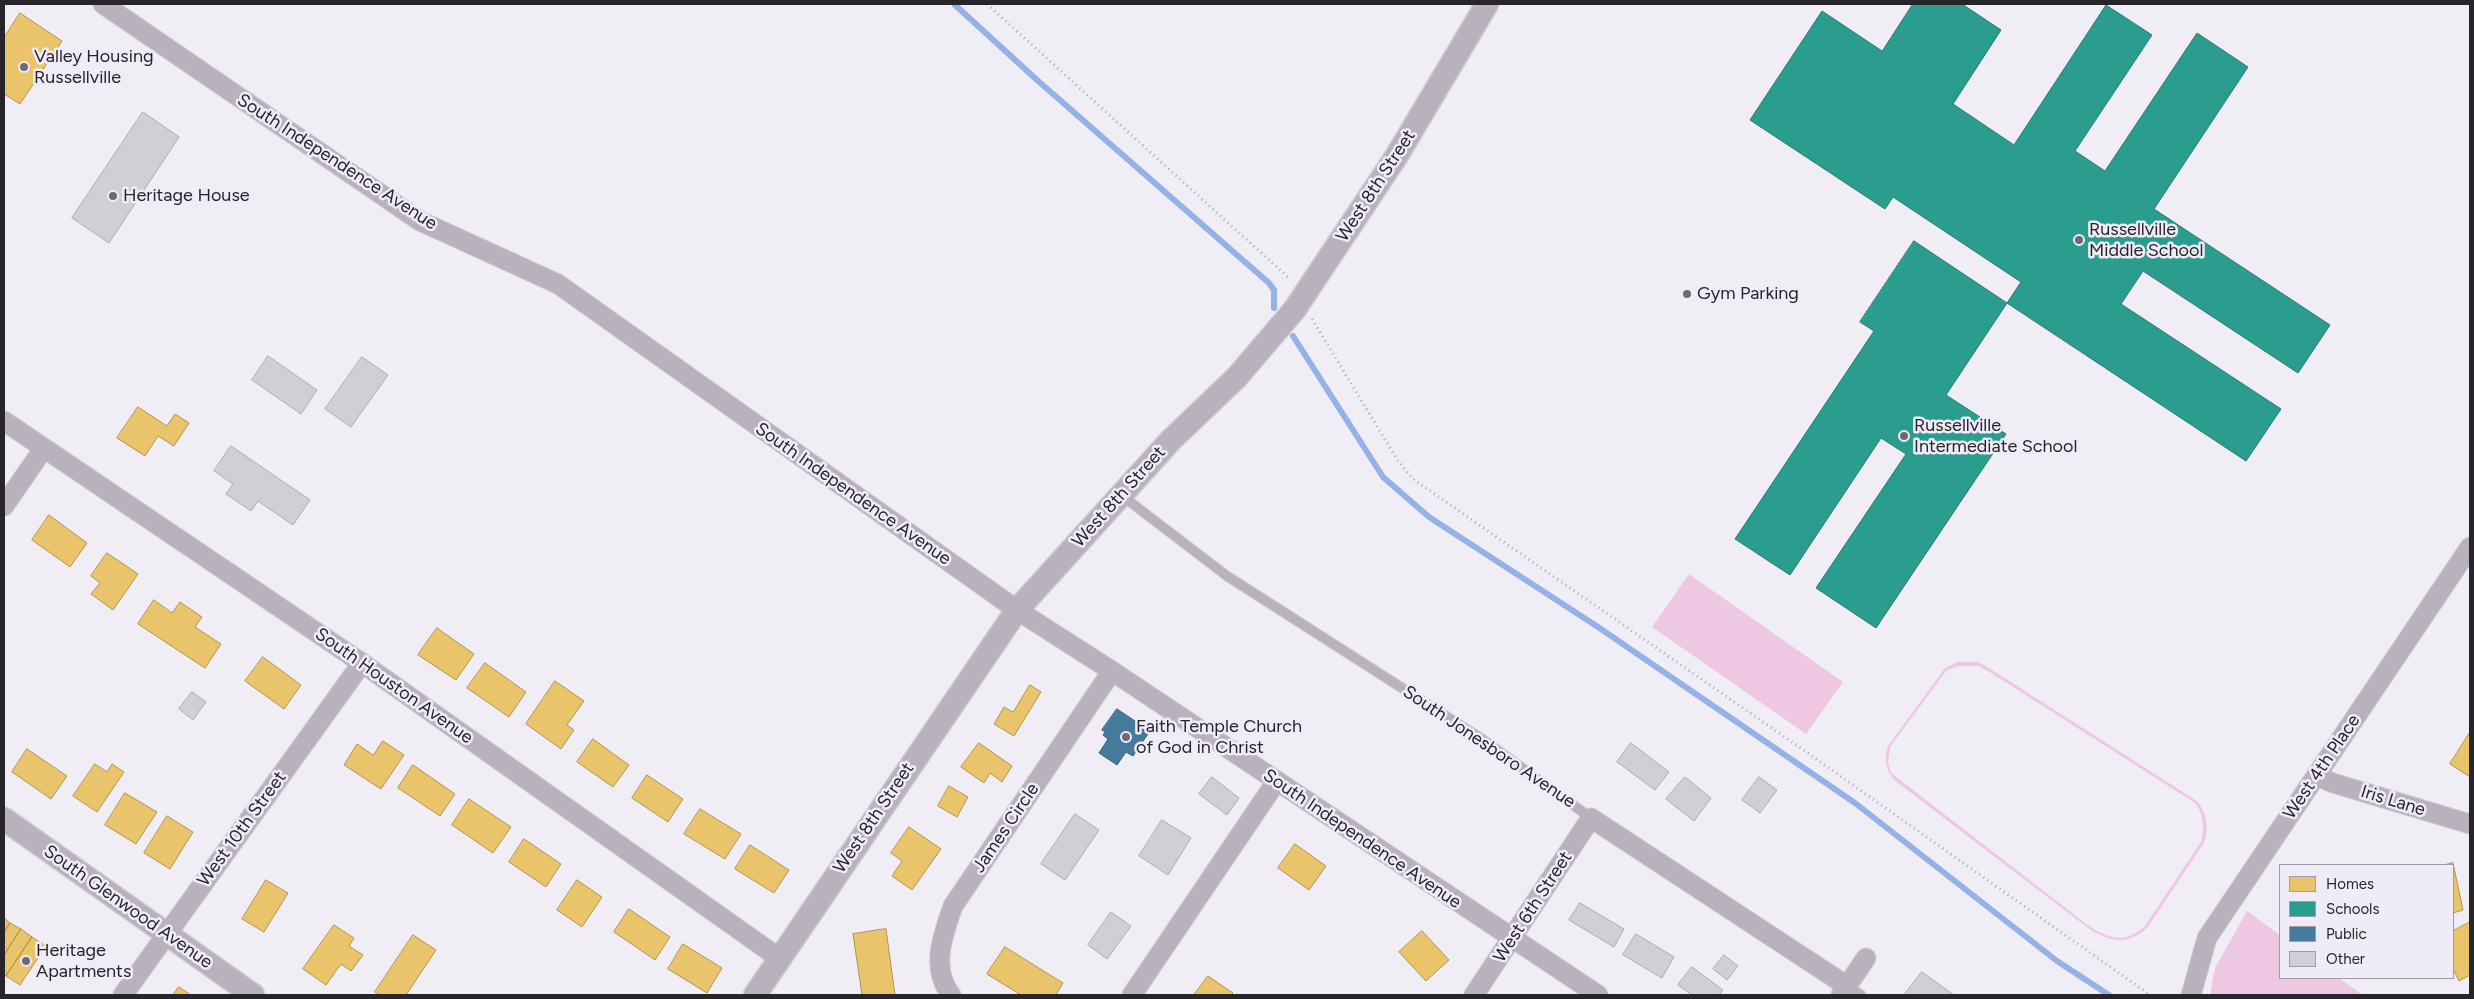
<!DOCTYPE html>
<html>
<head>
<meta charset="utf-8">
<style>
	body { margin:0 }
	#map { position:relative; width:2474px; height:999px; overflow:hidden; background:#f0eef4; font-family:Figtree,sans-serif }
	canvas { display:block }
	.frame { position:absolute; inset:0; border:5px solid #272529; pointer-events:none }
	.legend { position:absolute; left:2279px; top:864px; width:175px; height:115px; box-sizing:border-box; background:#efebf7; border:1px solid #9f9ca5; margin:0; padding:6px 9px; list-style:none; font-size:15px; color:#272529 }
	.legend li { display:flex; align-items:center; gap:10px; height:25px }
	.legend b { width:25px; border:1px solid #9f9ca5 }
</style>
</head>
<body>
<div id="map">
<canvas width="2474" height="999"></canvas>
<div class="frame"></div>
<ul class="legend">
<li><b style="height:14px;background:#e9c46a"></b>Homes</li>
<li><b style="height:14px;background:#2a9d8f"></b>Schools</li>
<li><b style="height:14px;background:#457b9d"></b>Public</li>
<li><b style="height:14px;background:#d0cfd4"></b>Other</li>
</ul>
</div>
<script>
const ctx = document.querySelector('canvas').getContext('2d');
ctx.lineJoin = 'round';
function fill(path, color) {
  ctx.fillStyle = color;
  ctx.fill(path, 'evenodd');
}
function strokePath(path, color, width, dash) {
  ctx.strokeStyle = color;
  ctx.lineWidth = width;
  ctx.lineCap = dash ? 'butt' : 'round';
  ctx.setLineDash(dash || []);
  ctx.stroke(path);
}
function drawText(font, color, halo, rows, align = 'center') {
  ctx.font = font + ' Figtree,sans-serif';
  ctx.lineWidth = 5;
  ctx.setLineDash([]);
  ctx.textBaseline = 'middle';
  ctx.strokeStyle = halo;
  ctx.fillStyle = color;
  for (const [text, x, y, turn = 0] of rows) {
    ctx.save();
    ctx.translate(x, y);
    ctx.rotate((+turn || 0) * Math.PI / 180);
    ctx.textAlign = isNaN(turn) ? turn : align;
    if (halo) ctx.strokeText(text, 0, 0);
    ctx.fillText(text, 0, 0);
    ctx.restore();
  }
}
const green = new Path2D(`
	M 1689,574 L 1843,682 L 1806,734 L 1652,627 Z
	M 1958,662 L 1978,662 L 1989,668 L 2197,801 C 2207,813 2209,828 2204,843 L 2148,927 C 2126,947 2111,942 2088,928 L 1894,780 C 1885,768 1884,760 1888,746 L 1945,668 ZM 1959,666 L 1978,666 L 1988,671 L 2195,803 C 2204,815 2205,828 2201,842 L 2145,926 C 2125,944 2110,939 2089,926 L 1891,773 L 1888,763 L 1890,747 L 1947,670 Z
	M 2247,911 L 2280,935 L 2280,978 L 2339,978 L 2363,995 L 2210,995 L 2215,968 Z`);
const homes = new Path2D(`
	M 20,13 L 62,41 L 20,104 L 4,94 L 4,38 Z
	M 138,407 L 167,426 L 175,414 L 189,423 L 174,446 L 158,436 L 145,456 L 117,438 Z
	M 49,515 L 87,543 L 70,567 L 32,540 Z
	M 107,553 L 138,574 L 113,610 L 91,594 L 100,583 L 91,576 Z
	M 154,600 L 172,613 L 180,602 L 202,617 L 195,627 L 221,644 L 205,668 L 138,624 Z
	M 437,628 L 474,654 L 456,680 L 418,655 Z
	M 263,657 L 301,685 L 284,709 L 245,681 Z
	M 485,663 L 526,692 L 509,717 L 467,688 Z
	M 555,681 L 584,701 L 567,725 L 574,730 L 561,749 L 526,724 Z
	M 1030,685 L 1041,692 L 1014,736 L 994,724 L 1004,707 L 1013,712 Z
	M 2470,732 L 2470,777 L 2450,764 Z
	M 593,739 L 629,765 L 613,787 L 577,762 Z
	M 383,741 L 404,755 L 381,789 L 344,765 L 357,744 L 373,755 Z
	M 979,743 L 1012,766 L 1002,782 L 990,773 L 984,783 L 961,767 Z
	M 27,749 L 67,776 L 51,799 L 12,772 Z
	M 95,764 L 107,772 L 112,764 L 124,772 L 97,812 L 73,796 Z
	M 413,765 L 455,794 L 440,816 L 398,788 Z
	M 647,775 L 683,799 L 668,822 L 632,798 Z
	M 949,786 L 968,797 L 957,817 L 938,806 Z
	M 125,793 L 157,812 L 136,844 L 105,825 Z
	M 469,799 L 511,827 L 493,853 L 452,825 Z
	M 700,809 L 741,834 L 725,859 L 684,834 Z
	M 167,816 L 193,832 L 170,869 L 144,853 Z
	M 909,827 L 941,849 L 912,890 L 892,876 L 902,861 L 891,853 Z
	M 524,839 L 561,864 L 546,887 L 509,862 Z
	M 1295,844 L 1326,866 L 1309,890 L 1278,868 Z
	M 750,845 L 789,870 L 774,893 L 735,869 Z
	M 2453,863 L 2463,910 L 2453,913 L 2453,865 L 2444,865 Z
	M 266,880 L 288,893 L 264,932 L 242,919 Z
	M 577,880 L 602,897 L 582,927 L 557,910 Z
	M 629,909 L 670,937 L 655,960 L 614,932 Z
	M 4,918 L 10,923 L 4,933 Z
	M 2470,922 L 2470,975 L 2459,981 L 2453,969 L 2453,931 Z
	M 10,923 L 21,929 L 4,955 L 4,933 Z
	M 334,925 L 354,938 L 349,946 L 363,955 L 351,971 L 341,964 L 326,985 L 303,969 Z
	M 21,929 L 32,937 L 6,976 L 4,974 L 4,955 Z
	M 886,929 L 895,995 L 862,995 L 853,934 Z
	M 1422,931 L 1449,960 L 1426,981 L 1399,952 Z
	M 413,935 L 436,950 L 406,995 L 379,995 L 375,992 Z
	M 32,937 L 46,946 L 20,985 L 6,976 Z
	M 683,944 L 722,968 L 707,993 L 668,969 Z
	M 1005,947 L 1063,983 L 1056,995 L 1021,995 L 987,974 Z
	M 1208,976 L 1233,993 L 1231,995 L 1194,995 Z
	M 179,987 L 191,995 L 173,995 Z`);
const schools = new Path2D(`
	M 1913,4 L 1962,4 L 2001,30 L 1953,104 L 2014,145 L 2106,5 L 2152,35 L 2075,151 L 2105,171 L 2197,33 L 2248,67 L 2154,209 L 2330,325 L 2298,373 L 2143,271 L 2121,304 L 2281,409 L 2246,461 L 2007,303 L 2021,282 L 1893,197 L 1885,209 L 1750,120 L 1822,11 L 1882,51 Z
	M 1914,241 L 2007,303 L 1946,395 L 2006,434 L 1876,628 L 1816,588 L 1906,454 L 1881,438 L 1790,575 L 1735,539 L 1874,331 L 1860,322 Z`);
const public = new Path2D(`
	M 1117,709 L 1150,731 L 1133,756 L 1126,752 L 1117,765 L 1099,753 L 1108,739 L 1103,735 L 1105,732 L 1102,730 Z`);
const stream = new Path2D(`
	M 954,4 L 1037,80 L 1269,283 L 1274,290 L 1274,308
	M 1293,336 L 1383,477 L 1429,517 L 1598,627 L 1855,803 L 2057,961 L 2109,995`);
const building = new Path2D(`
	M 143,112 L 179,137 L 109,243 L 72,218 Z
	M 268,356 L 317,390 L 301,414 L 252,380 Z
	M 362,357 L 388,375 L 351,427 L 325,409 Z
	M 231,446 L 310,500 L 293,525 L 258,501 L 251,511 L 226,494 L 233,484 L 214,471 Z
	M 192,692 L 206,702 L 193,720 L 179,709 Z
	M 1631,743 L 1669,772 L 1655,790 L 1617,762 Z
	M 1212,777 L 1239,798 L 1227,815 L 1199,794 Z
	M 1685,777 L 1711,798 L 1694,821 L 1666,799 Z
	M 1759,777 L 1777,790 L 1760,813 L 1742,800 Z
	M 1075,814 L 1099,830 L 1065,880 L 1041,864 Z
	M 1162,820 L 1191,838 L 1168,875 L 1139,856 Z
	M 1580,903 L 1624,929 L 1614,947 L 1569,920 Z
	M 1111,912 L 1131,926 L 1107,959 L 1088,945 Z
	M 1636,934 L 1674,957 L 1662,978 L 1623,955 Z
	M 1724,955 L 1738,966 L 1727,980 L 1713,969 Z
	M 1692,967 L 1723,990 L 1719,995 L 1692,995 L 1678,985 Z
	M 1922,972 L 1954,995 L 1904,995 Z`);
const path = new Path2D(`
	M 987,4 L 1290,279
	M 1312,319 L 1398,461 L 1413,479 L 1802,749 L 2150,995`);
const service = new Path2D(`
	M 1121,495 L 1227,576 L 1485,741 L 1591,818
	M 1847,986 L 1861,995`);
const minor = new Path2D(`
	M 103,4 L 420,221 L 558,284 L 1017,610 L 1112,671 L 1598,995
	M 4,421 L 362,663 L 779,958
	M 4,506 L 44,448
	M 2317,776 L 2333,783 L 2470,824
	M 123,995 L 362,663
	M 951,995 C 930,968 943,935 953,906 L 1112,671
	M 1132,995 L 1276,782
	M 1474,995 L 1591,818 L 1847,986
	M 1841,995 L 1866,958
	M 2191,995 L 2207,938 L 2470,547`);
const tertiary = new Path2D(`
	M 4,819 L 253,995
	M 755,995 L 1017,610 L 1171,440 L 1237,377 L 1295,309 L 1396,157 L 1487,4`);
const markers = [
	[24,67,5,"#6d6b70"],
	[113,196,5,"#6d6b70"],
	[2079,240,5,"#6d6b70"],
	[1687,294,5,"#6d6b70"],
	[1904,436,5,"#6d6b70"],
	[1126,737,5,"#6d6b70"],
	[26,961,5,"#6d6b70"]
];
const poiNames = [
	["Valley Housing",34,57],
	["Russellville",34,78],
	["Heritage House",123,196],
	["Russellville",2089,230],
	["Middle School",2089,251],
	["Gym Parking",1697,294],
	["Russellville",1914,426],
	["Intermediate School",1914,447],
	["Faith Temple Church",1136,727],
	["of God in Christ",1136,748],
	["Heritage",36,951],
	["Apartments",36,972]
];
const streetNames = [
	["South Independence Avenue",337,162,33],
	["West 8th Street",1376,186,-57],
	["South Independence Avenue",853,494,35],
	["West 8th Street",1119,497,-48],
	["South Houston Avenue",394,686,35],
	["South Jonesboro Avenue",1489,747,34],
	["West 4th Place",2322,767,-56],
	["Iris Lane",2393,801,17],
	["West 8th Street",874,818,-56],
	["James Circle",1006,828,-56],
	["West 10th Street",242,829,-54],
	["South Independence Avenue",1362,839,34],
	["South Glenwood Avenue",128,907,35],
	["West 6th Street",1533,907,-57]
];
fill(green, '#eec8e3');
fill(homes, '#e9c46a');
strokePath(homes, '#af9456', 1);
fill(schools, '#2a9d8f');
strokePath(schools, '#297970', 1);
fill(public, '#457b9d');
strokePath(public, '#3c617a', 1);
strokePath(stream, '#95b2e8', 6);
fill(building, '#d0cfd4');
strokePath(building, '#acabaf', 1);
strokePath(service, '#cccbcf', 11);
strokePath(minor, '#cccbcf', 21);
strokePath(tertiary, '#cccbcf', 25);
strokePath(path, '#afa9b2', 3, [1, 4]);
strokePath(service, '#b9b1bb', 9);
strokePath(minor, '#b9b1bb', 19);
strokePath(tertiary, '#b9b1bb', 22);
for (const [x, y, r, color] of markers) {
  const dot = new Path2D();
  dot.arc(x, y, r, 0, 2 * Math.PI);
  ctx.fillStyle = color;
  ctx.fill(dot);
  strokePath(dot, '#efebf7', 2);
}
drawText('18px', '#272529', '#efebf7', poiNames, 'left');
drawText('18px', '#272529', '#efebf7', streetNames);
</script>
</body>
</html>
